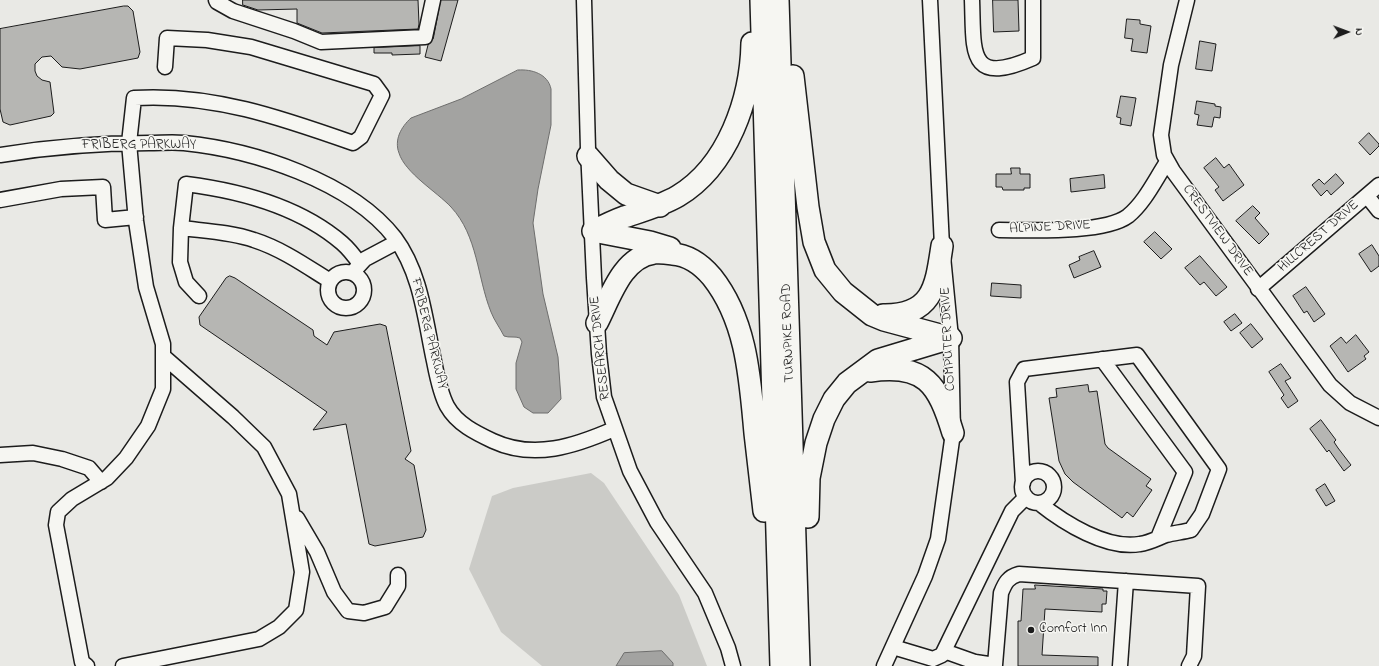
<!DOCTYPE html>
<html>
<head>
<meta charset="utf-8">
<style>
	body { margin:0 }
	#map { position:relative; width:1379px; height:666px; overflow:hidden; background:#e9e9e5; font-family:"Indie Flower",sans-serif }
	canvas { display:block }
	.north { position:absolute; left:1327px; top:12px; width:40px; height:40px; -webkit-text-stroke:3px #f6f6f2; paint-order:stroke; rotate:89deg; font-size:11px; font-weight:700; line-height:16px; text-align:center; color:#1c1c1c }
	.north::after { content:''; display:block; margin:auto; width:14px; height:18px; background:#1c1c1c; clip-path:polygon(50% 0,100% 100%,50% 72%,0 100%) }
</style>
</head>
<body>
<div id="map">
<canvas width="1379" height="666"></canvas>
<div class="north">N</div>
</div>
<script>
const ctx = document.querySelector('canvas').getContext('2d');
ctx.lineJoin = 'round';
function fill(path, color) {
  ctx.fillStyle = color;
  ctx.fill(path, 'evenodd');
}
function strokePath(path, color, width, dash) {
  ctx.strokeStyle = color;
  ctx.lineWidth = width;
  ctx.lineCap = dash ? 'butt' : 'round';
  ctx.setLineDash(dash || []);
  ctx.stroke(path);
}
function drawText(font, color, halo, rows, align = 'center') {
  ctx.font = font + ' "Indie Flower",sans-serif';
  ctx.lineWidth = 3;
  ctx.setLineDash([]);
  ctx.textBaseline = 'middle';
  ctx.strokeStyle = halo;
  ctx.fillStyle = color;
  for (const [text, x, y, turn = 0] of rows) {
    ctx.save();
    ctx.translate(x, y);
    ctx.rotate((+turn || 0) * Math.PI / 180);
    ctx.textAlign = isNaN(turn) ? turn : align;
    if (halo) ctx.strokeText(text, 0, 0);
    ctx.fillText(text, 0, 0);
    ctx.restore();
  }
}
const green = new Path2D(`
	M 591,473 L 604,483 L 679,595 L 707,666 L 542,666 L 501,632 L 469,569 L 492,496 L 513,488 Z`);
const water = new Path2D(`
	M 518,70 C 532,69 548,74 551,89 L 551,125 L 538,189 L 533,223 L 543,294 L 558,357 L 561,399 L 548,413 L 533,413 L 524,407 L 516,389 L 516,363 L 522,342 L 520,338 C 515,336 509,338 504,336 C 500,328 494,320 491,312 C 477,277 478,236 451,207 C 437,192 405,173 399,153 C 394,140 401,127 411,118 L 461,99 Z
	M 662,651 L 673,663 L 673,666 L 616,666 L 624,653 Z`);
const building = new Path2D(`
	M 243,0 L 418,0 L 419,24 L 418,29 L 322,33 L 297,23 L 297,9 L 258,10 L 243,5 Z
	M 441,0 L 458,0 L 441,61 L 425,57 L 428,45 L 433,39 Z
	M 993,0 L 1018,0 L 1019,31 L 994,32 Z
	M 124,6 L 128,6 L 133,11 L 140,52 L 138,58 L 80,69 L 62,67 L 51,56 L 42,57 L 35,64 L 35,71 L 37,76 L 42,80 L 50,82 L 54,113 L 51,116 L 10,125 L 3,122 L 0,109 L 0,29 Z
	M 1127,19 L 1140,20 L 1140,24 L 1151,26 L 1147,53 L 1131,51 L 1133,39 L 1125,38 Z
	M 1200,41 L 1216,44 L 1212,71 L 1196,69 Z
	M 420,46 L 420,54 L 392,55 L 392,53 L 374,53 L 374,48 Z
	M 1121,96 L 1136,98 L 1131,126 L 1120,124 L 1121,118 L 1117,117 Z
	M 1197,101 L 1215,104 L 1215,106 L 1221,107 L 1220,118 L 1214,117 L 1212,127 L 1197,125 L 1199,115 L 1195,114 Z
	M 1369,133 L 1379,144 L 1379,146 L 1370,155 L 1359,143 Z
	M 1216,158 L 1224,168 L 1229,164 L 1244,185 L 1223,201 L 1215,190 L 1219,187 L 1204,168 Z
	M 1011,168 L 1020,168 L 1020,174 L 1030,174 L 1030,188 L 1024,188 L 1024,190 L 1003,190 L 1002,187 L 996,187 L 996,174 L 1011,174 Z
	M 1336,174 L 1344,183 L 1331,195 L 1327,190 L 1321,196 L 1312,185 L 1319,179 L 1324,184 Z
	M 1104,175 L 1105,188 L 1071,192 L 1070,179 Z
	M 1253,206 L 1260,213 L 1255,218 L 1269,234 L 1259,244 L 1236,221 Z
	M 1155,232 L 1172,249 L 1161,259 L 1144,242 Z
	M 1372,245 L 1379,256 L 1379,266 L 1371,272 L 1359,254 Z
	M 1094,251 L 1101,267 L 1074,278 L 1069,265 L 1080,260 L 1079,257 Z
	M 1200,256 L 1227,287 L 1216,296 L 1204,282 L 1200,285 L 1185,268 Z
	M 230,276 L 235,278 L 313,330 L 314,336 L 327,345 L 334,332 L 380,324 L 386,326 L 411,451 L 405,459 L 414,465 L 426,530 L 423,537 L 375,546 L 369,544 L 346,424 L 313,430 L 327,412 L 200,325 L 199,317 L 226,278 Z
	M 992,283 L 1021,285 L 1021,298 L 991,296 Z
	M 1306,287 L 1325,314 L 1314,322 L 1307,311 L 1304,313 L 1293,296 Z
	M 1235,314 L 1242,323 L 1231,331 L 1224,322 Z
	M 1251,324 L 1263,339 L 1252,348 L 1240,333 Z
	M 1356,335 L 1369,352 L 1364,356 L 1366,359 L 1348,372 L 1330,346 L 1341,337 L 1346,343 Z
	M 1281,364 L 1291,378 L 1285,381 L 1298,401 L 1288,408 L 1281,398 L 1284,395 L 1269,372 Z
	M 1088,385 L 1089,392 L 1097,391 L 1105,444 L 1108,448 L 1151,479 L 1146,486 L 1152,490 L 1133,517 L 1127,512 L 1122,518 L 1073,482 L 1065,474 L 1059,461 L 1049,398 L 1057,397 L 1056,389 Z
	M 1321,420 L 1336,440 L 1334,442 L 1338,448 L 1351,465 L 1344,471 L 1329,450 L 1327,452 L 1310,429 Z
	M 1325,484 L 1335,501 L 1326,506 L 1316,490 Z
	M 1035,585 L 1103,589 L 1103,591 L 1107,591 L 1106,604 L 1102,604 L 1102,612 L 1045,609 L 1042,655 L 1098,657 L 1098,666 L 1018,666 L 1018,621 L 1021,621 L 1023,589 L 1035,589 Z`);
const minor = new Path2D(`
	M 216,0 L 217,2 L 233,11 L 294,31 L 321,42 L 425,37 L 433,0
	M 584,0 L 588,149 L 594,278 L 599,354 L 604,397 L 630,471 L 657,522 L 705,593 L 728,648 L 733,666
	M 972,0 C 974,51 967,87 1033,58 L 1033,0
	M 1187,0 L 1171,65 L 1161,135 L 1164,155 L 1173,171 L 1330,385 L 1350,403 L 1379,418
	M 0,155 C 49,147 99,143 149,143 C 161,143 173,142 184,143 C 253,150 351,181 395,238 C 421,273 425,319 434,361 C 437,376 440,393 447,406 C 457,424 476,433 493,441 C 534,460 575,446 614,429
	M 1367,196 L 1379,211
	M 0,200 L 61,189 L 103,187 L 105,220 L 136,217
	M 181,228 L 186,184 C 241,191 299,206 342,243 C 349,249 355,257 360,264
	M 999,230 C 1029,230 1104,234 1128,216 C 1145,202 1155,180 1167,162
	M 354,271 L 365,259 L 397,242
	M328 290a18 18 0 1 1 36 0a18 18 0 1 1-36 0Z
	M 1258,289 L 1379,185
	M 199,296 L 186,282 L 180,262 L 181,228 C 205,231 231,232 254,240 C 282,249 306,266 330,281
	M 1102,359 L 1185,472 L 1158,538
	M 0,455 L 33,453 L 62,459 L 89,468 L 101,482
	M1022 487a16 16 0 1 1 32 0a16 16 0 1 1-32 0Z
	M 1023,483 L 1017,382 L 1024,369 L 1137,355 L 1219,469 L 1202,514 L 1191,530 C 1183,532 1174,533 1166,535 C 1158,538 1149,543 1140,544 C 1107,550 1064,523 1039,503
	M 297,518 L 317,552 L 334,592 L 348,611 L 364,613 L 385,607 L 398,586 L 398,575
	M 893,647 L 933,659 L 942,655 L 1012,511 L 1026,497
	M 944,651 L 975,662 L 995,665 L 1001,593 C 1005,583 1008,577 1019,574 L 1198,586 L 1194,656 L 1189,666
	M 87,666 L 82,662 L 56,525 L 58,512 L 72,499 L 107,478 L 126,458 L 148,426 L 163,389 L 163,344 L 146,287 L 136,221 L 129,143 L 134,98 C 211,93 282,118 353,143 L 361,137 L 382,95 L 374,84 L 251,47 L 207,40 L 167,38 L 165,67
	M 123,666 L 259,639 L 279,627 L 296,610 L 302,572 L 289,494 L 264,447 L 233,417 L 163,356
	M 884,666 L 925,576 L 938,539 L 953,433 L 951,338 L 942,246 L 930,0
	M 1120,666 L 1126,581`);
const highway = new Path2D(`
	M 761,0 L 781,666
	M 778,0 L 799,666
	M 793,76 L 808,207 L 814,242 L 825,270 L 843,292 L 872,315 L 884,320 L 951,338
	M 588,156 L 609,180 L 626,194 L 660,206
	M 593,231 C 603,226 613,221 624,217 C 642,211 661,206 678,196 C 728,166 751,99 752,43
	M 593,231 L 650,242 L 670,248
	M 883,315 C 933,316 936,286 942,246
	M 597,323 C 610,298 622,257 654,253 C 660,252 666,253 672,254 C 689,255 701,264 712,277 C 747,321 750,379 755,433 C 758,459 761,485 764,511
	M 870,371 C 925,363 938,384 953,433
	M 808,517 L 809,478 L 816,443 L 824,419 L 834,399 L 847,383 L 878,360 L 951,338`);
const markers = [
	[1031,630,4,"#1c1c1c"]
];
const streetNames = [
	["FRIBERG PARKWAY",139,146],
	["ALPINE DRIVE",1050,228,-3],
	["CRESTVIEW DRIVE",1217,231,54],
	["HILLCREST DRIVE",1319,237,-41],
	["TURNPIKE ROAD",789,333,-92],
	["FRIBERG PARKWAY",428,334,76],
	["COMPUTER DRIVE",949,339,-93],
	["RESEARCH DRIVE",601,348,-96]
];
const poiNames = [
	["Comfort Inn",1039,630]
];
fill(green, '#cbcbc7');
fill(water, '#a3a3a1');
strokePath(water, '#6d6d6c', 1);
fill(building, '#b6b6b3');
strokePath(building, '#1c1c1c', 1);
strokePath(minor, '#1c1c1c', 17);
strokePath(highway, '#1c1c1c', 24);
strokePath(minor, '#f6f6f2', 14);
strokePath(highway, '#f6f6f2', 21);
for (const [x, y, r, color] of markers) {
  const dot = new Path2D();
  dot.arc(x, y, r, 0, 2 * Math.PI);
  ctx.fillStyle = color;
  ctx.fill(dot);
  strokePath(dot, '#f6f6f2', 1.5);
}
drawText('14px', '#1c1c1c', '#f6f6f2', streetNames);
drawText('14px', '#1c1c1c', '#f6f6f2', poiNames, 'left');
</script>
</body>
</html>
